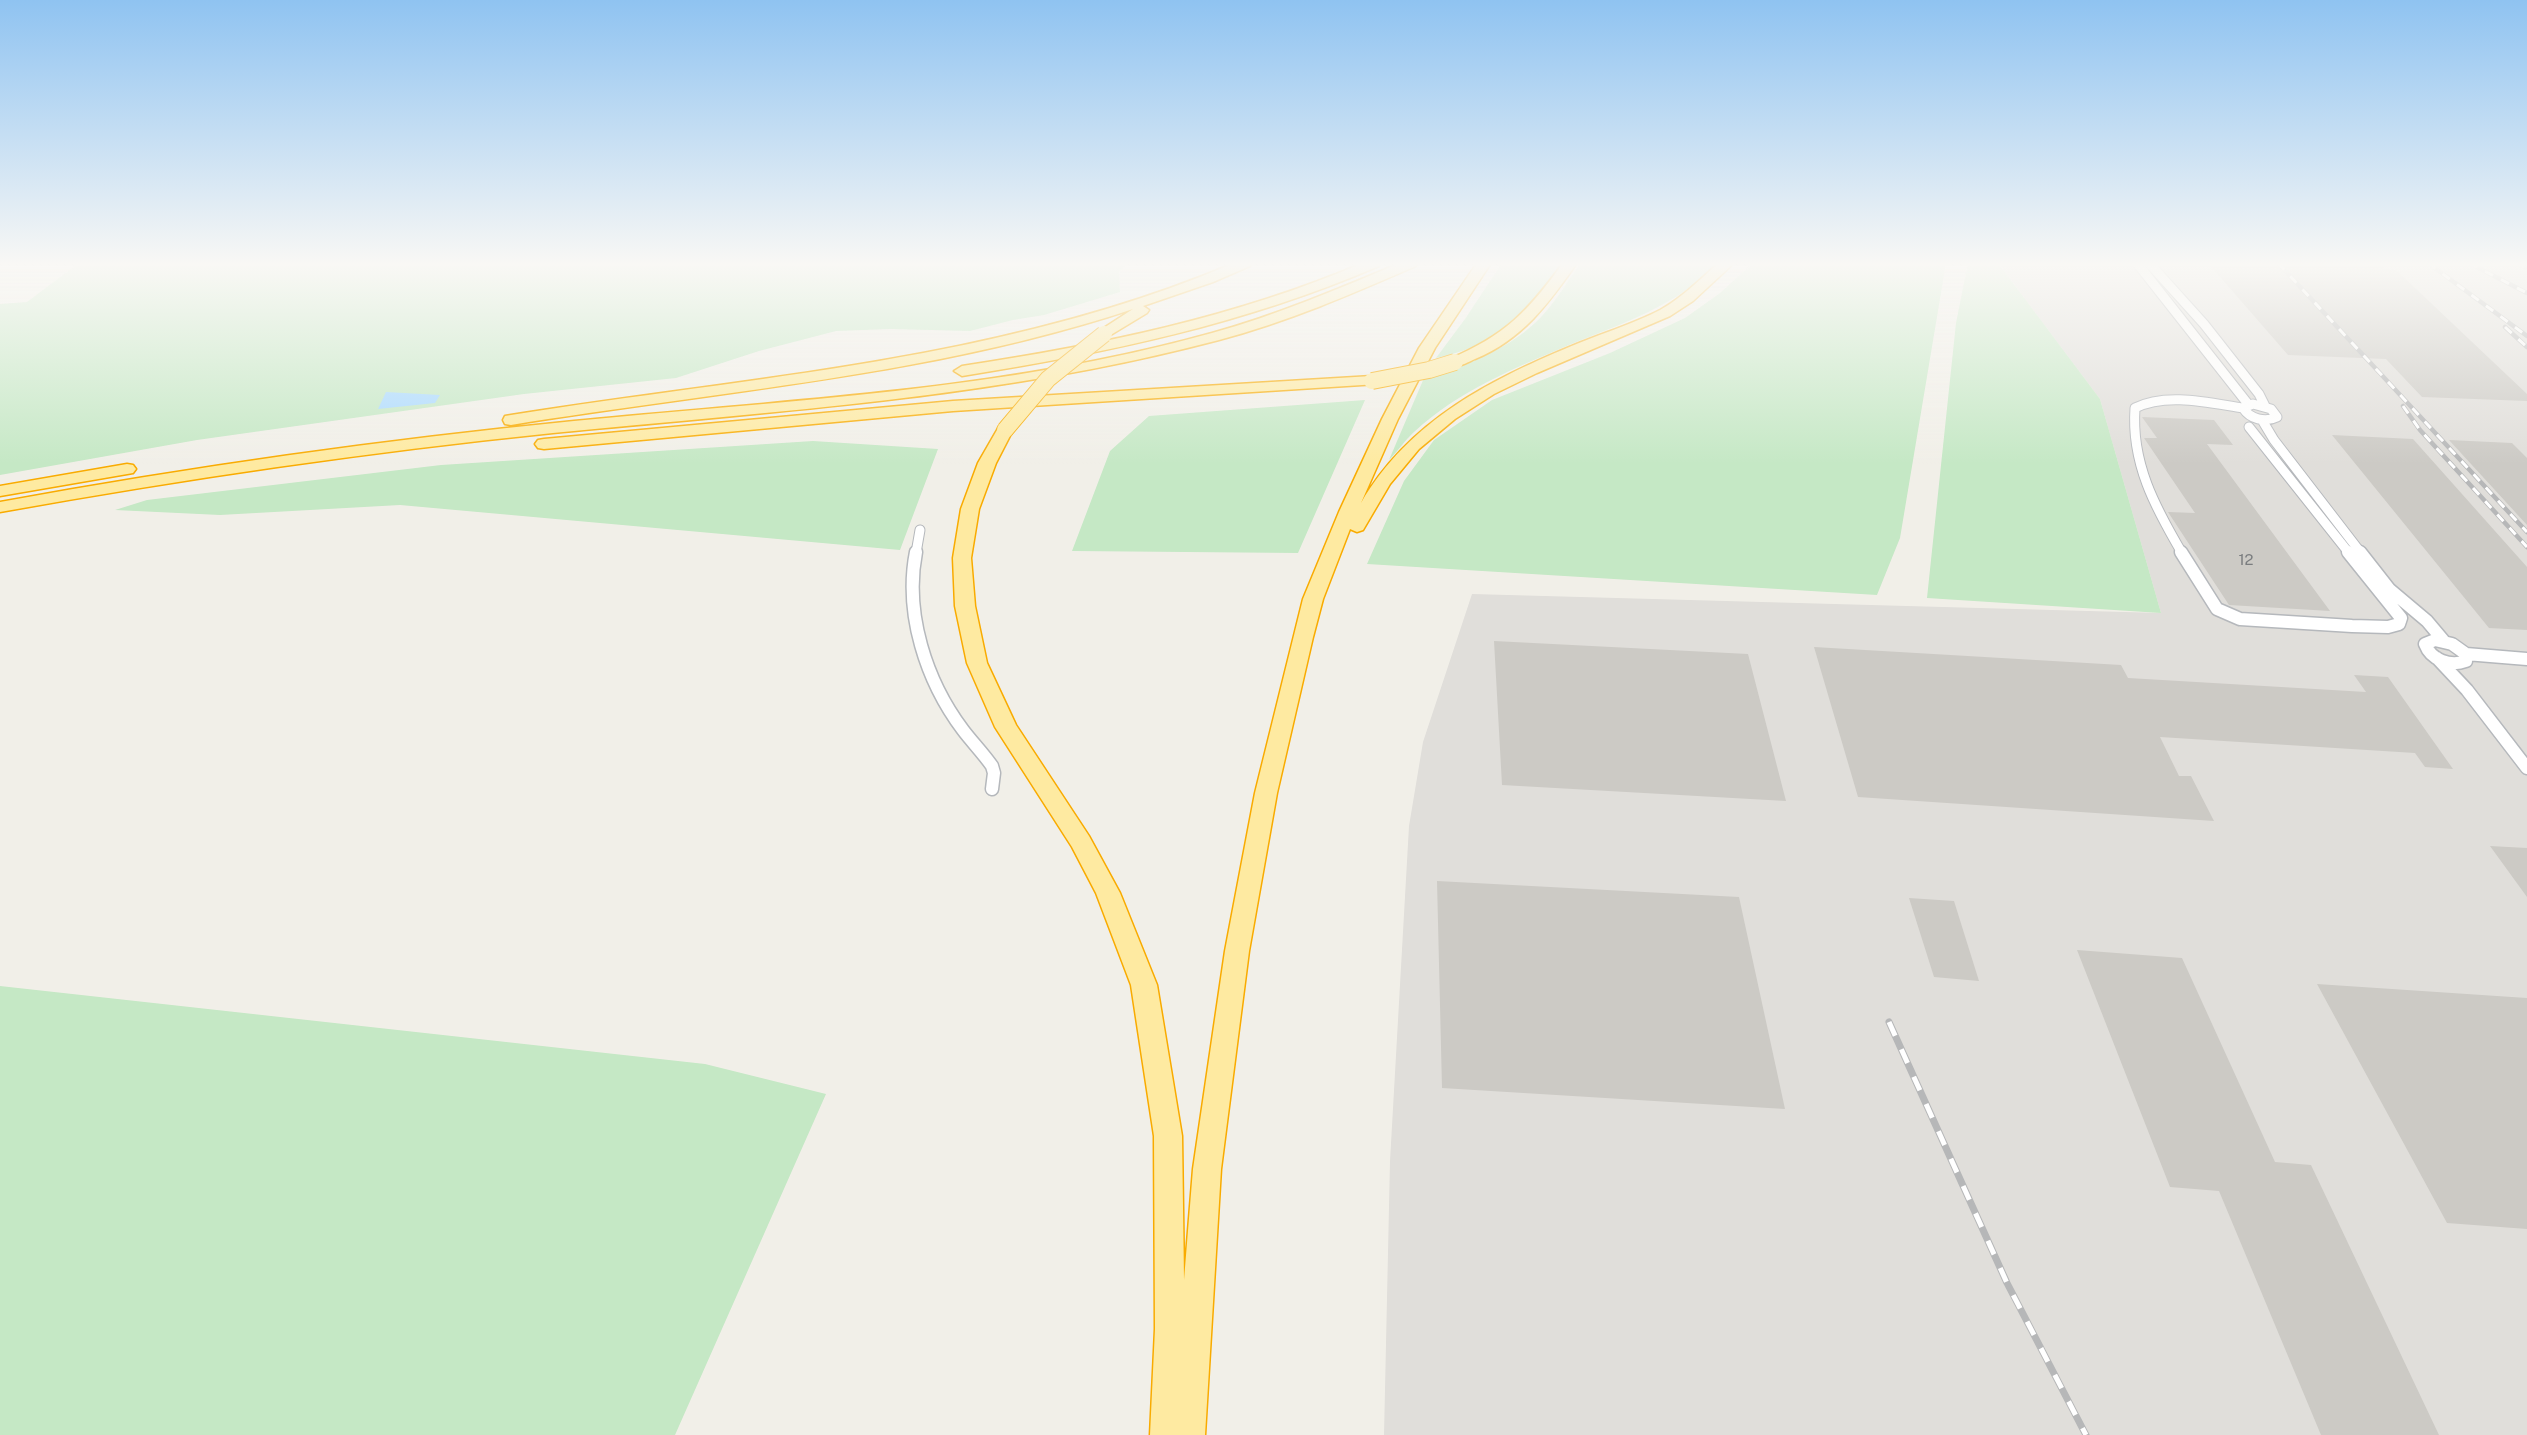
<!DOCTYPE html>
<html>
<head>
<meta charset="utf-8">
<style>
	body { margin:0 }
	canvas { display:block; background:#f1efe8 }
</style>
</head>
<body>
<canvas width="2527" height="1435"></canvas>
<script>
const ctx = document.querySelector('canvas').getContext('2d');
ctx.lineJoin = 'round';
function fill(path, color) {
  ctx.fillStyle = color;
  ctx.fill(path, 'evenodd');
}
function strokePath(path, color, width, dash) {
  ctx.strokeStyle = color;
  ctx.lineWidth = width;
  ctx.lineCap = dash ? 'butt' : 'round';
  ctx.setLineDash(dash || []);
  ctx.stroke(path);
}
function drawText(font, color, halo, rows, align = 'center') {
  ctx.font = font + ' "Public Sans",sans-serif';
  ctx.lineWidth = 4;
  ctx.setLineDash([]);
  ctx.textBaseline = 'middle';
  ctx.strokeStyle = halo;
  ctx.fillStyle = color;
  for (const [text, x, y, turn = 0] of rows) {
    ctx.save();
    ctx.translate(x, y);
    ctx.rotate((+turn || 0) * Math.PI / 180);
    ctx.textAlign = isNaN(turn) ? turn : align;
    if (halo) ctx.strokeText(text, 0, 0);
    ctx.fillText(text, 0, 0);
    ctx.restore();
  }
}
const industrial = new Path2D(`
	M 1998,263 L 2527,263 L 2527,1435 L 1384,1435 L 1390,1161 L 1409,826 L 1423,742 L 1472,594 L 2161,613 L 2100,399 Z`);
const green = new Path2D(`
	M 79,263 L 1128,263 L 1119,272 L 1120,292 L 1044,315 L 1013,320 L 970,331 L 890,329 L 836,331 L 759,351 L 676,378 L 524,394 L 197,440 L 0,475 L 0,304 L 27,302 Z
	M 1502,263 L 1562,263 C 1551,277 1543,294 1531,308 C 1506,335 1471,351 1436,358 L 1465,319 Z
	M 1581,263 L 1717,263 C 1680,305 1620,324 1569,345 C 1515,368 1458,391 1414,432 C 1405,440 1398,451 1389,460 L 1424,378 C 1467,364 1510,350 1542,316 C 1557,300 1568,280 1581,263 Z
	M 1753,263 L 1946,263 L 1900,538 L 1877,595 L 1367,564 L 1404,481 L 1434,440 L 1492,400 L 1610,353 L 1685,318 L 1720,293 Z
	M 1968,263 L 1998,263 L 2100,399 L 2161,613 L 1927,598 L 1956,323 Z
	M 1365,400 L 1298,553 L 1072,551 L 1110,451 L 1149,416 Z
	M 813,441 L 938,449 L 900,550 L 400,505 L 220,515 L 115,510 L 147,500 L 441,465 Z
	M 0,986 L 705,1064 L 826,1094 L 675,1435 L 0,1435 Z`);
const water = new Path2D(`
	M 386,392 L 440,395 L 435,403 L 378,409 Z`);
const building = new Path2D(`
	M 2208,263 L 2379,263 L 2387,270 L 2396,270 L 2527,394 L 2527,401 L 2422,397 L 2386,359 L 2288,355 Z
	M 2142,417 L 2214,420 L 2233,445 L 2207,444 L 2330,611 L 2229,605 L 2168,512 L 2195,513 L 2144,438 L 2157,438 Z
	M 2332,435 L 2413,439 L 2527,567 L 2527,630 L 2489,628 Z
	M 2449,440 L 2512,443 L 2527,458 L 2527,525 Z
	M 1494,641 L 1748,654 L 1786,801 L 1502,785 Z
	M 1814,647 L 2121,665 L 2128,678 L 2366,692 L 2354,675 L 2388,677 L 2453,769 L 2425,767 L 2415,753 L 2160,737 L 2179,776 L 2191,776 L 2214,821 L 1858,797 Z
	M 2490,846 L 2527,848 L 2527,897 Z
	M 1437,881 L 1739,897 L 1785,1109 L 1442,1088 Z
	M 1909,898 L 1954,901 L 1979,981 L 1934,977 Z
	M 2077,950 L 2182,958 L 2275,1162 L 2311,1165 L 2439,1435 L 2321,1435 L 2219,1191 L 2170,1187 Z
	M 2317,984 L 2527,998 L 2527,1229 L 2447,1223 Z`);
const minorFar1 = new Path2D(`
	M 2137,263 L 2248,404
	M 2149,263 L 2204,324 L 2259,394 L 2265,406
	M 2253,404 L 2271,409 L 2277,417 C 2265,423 2250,419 2243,408 Z
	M 2262,420 L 2274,440 L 2361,553
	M 2249,427 L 2349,553
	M 916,553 L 920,530
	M 2182,553 C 2155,507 2131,463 2135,408 C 2166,392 2210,403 2243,408`);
const minor = new Path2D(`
	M 916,552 C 904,613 926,681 963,730 C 972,742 983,753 992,766 L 994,773 L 992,789
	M 2181,552 L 2217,609 L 2240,619 L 2352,626 L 2388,627 L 2399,624 L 2401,618 L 2348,552
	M 2360,552 L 2389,589 L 2427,621 L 2443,640
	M 2435,640 L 2452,644 L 2466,654 L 2466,661 C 2450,667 2431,660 2425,644 Z
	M 2466,654 L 2527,659
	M 2437,658 L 2467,690 L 2527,768`);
const trunk = new Path2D(`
	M 1234,263 L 1252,263 L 1250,266 L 1213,282 L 1143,306 L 1149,310 L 1147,313 L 1104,339 L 1096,334 L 1099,331 L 1133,309 C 932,376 719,391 511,425 L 505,424 L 503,420 L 505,416 L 511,415 C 754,376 1005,361 1234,263 Z
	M 1363,263 L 1381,263 L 1379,266 C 1244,324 1107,353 962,376 L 954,371 L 962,366 C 1100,345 1234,318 1363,263 Z
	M 1400,263 L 1418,263 L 1416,266 C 1352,294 1287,322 1219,340 C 1001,398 776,411 553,433 C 367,452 183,479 0,512 L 0,502 C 191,467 382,440 574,421 C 787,400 1005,391 1212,333 C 1277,315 1338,289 1400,263 Z
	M 1477,263 L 1491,263 L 1435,348 L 1398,419 L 1361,503 C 1409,420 1493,378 1579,343 C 1606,332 1635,323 1660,310 C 1682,298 1700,279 1719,263 L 1734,263 L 1693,301 L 1670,316 L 1537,373 L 1494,394 L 1455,419 L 1419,449 L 1390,484 L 1363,530 L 1357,532 L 1350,529 L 1323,599 L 1313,637 L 1277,793 L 1249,951 L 1221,1169 L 1205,1435 L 1150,1435 L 1155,1329 L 1154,1136 L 1131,985 L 1096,893 L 1072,847 L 995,727 L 967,663 L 955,606 L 953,558 L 961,509 L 978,463 L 997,430 L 999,426 L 1011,426 L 1013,430 L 996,463 L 979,509 L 971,558 L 975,606 L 987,663 L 1016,725 L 1089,836 L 1120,893 L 1157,985 L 1182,1136 L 1184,1280 L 1193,1169 L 1225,951 L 1255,793 L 1303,599 L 1339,512 L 1382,419 L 1419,348 Z
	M 1563,263 L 1577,263 C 1549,303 1522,340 1475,359 C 1466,363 1459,368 1449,365 L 1447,362 L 1449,359 C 1506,335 1528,311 1563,263 Z
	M 1372,376 L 1378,378 L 1380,381 L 1378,384 L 953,411 L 544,449 L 538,448 L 535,444 L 538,440 L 544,439 L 953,401 Z
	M 127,464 L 133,465 L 136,469 L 133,473 L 0,496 L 0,486 Z`);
const railFar1 = new Path2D(`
	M 2278,263 L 2527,532
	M 2428,263 L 2527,336
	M 2469,263 L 2527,293
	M 2516,263 L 2527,268
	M 2505,327 L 2527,347
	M 2403,406 L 2420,430 L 2527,547`);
const rail = new Path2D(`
	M 1889,1022 L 2007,1283 L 2086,1435`);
const trunkBridge = new Path2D(`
	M 1372,381 L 1429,370 L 1455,362
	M 1005,430 L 1048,379 L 1104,334`);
const numberNames = [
	["12",2246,560]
];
fill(industrial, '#e0deda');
fill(green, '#c5e8c5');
fill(water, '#aadaff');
fill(building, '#cccac5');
strokePath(minorFar1, '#b5b8bc', 11);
strokePath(minor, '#b5b8bc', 15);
strokePath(trunk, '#f9ab00', 3);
strokePath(minorFar1, '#fff', 9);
strokePath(minor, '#fff', 12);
fill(trunk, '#feeaa1');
strokePath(railFar1, '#b6b7b8', 4.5);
strokePath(rail, '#b6b7b8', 7);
strokePath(railFar1, '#fff', 3, [9]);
strokePath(rail, '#fff', 5, [15]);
strokePath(trunkBridge, '#f9ab00', 18, []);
strokePath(trunkBridge, '#feeaa1', 16);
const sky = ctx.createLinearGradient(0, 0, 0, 464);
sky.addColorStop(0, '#8fc3f1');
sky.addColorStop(0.57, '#f9f8f5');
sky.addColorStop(1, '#f9f8f500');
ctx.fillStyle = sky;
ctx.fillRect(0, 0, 2527, 464);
drawText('15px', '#7a7d7f', null, numberNames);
</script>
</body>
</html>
